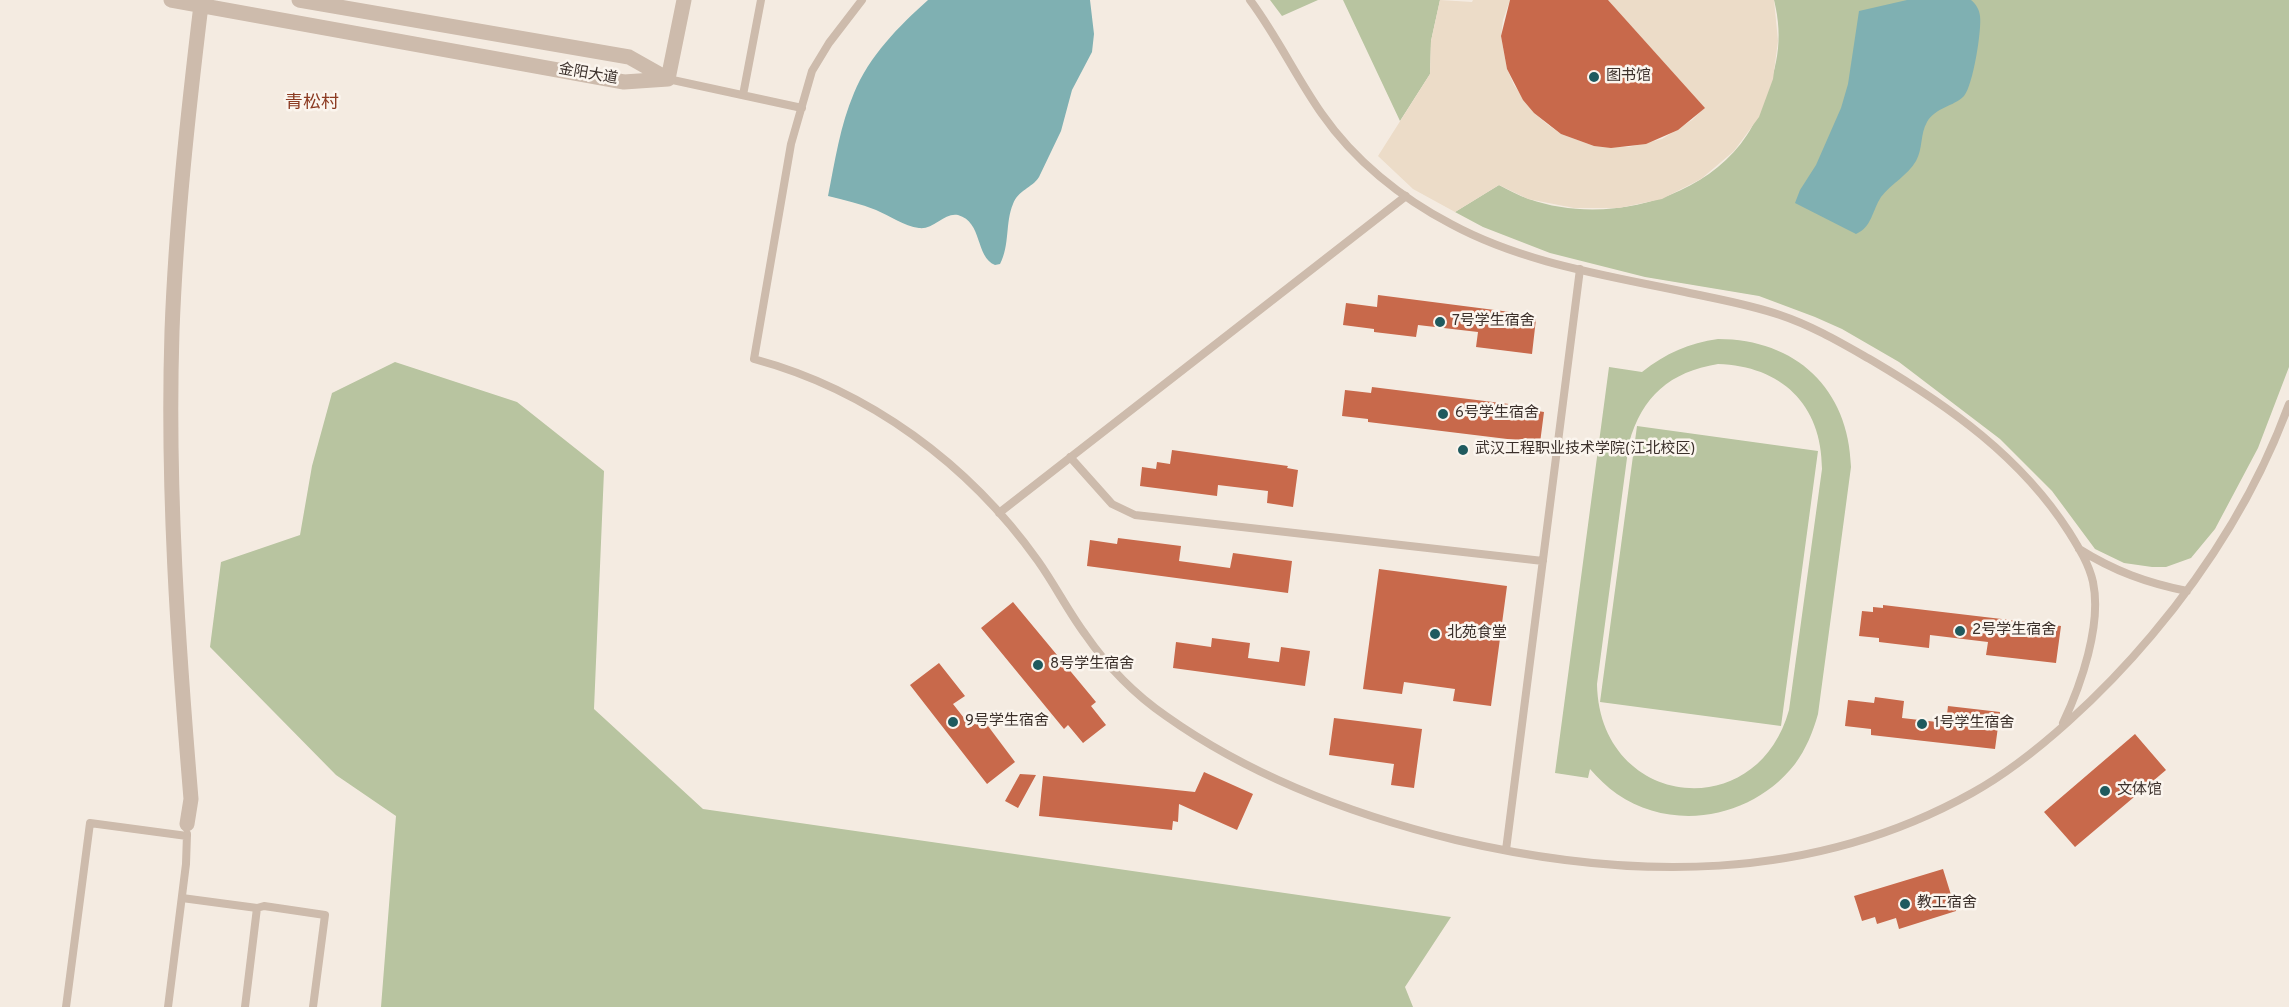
<!DOCTYPE html>
<html>
<head>
<meta charset="utf-8">
<style>
	body { margin:0 }
	canvas { display:block; background:#f4ebe1 }
</style>
</head>
<body>
<canvas width="2289" height="1007"></canvas>
<script>
const ctx = document.querySelector('canvas').getContext('2d');
ctx.lineJoin = 'round';
function fill(path, color) {
  ctx.fillStyle = color;
  ctx.fill(path, 'evenodd');
}
function strokePath(path, color, width, dash) {
  ctx.strokeStyle = color;
  ctx.lineWidth = width;
  ctx.lineCap = dash ? 'butt' : 'round';
  ctx.setLineDash(dash || []);
  ctx.stroke(path);
}
function drawText(font, color, halo, rows, align = 'center') {
  ctx.font = font + ' Overpass,"Noto Sans SC",sans-serif';
  ctx.lineWidth = 5;
  ctx.setLineDash([]);
  ctx.textBaseline = 'middle';
  ctx.strokeStyle = halo;
  ctx.fillStyle = color;
  for (const [text, x, y, turn = 0] of rows) {
    ctx.save();
    ctx.translate(x, y);
    ctx.rotate((+turn || 0) * Math.PI / 180);
    ctx.textAlign = isNaN(turn) ? turn : align;
    if (halo) ctx.strokeText(text, 0, 0);
    ctx.fillText(text, 0, 0);
    ctx.restore();
  }
}
const green = new Path2D(`
	M 1270,0 L 1318,0 L 1282,16 Z
	M 1343,0 L 1440,0 L 1431,41 L 1430,74 L 1400,121 Z
	M 1774,0 L 2289,0 L 2289,367 L 2258,448 L 2215,529 L 2191,558 L 2166,567 L 2152,567 L 2124,563 L 2095,549 L 2052,491 L 2000,439 L 1899,362 L 1842,329 L 1815,317 L 1759,296 L 1645,277 L 1550,253 L 1483,227 L 1455,212 L 1499,185 C 1509,190 1519,196 1529,199 C 1602,225 1703,202 1747,135 C 1753,127 1756,116 1761,106 C 1777,71 1784,40 1774,0 Z
	M 1718,339 C 1796,339 1849,389 1851,467 L 1818,714 C 1813,732 1806,749 1795,764 C 1753,818 1674,833 1617,794 C 1607,787 1598,778 1590,769 L 1588,778 L 1555,773 L 1609,367 L 1642,372 C 1666,353 1689,343 1718,339 ZM 1718,364 C 1781,366 1822,404 1822,469 L 1789,710 C 1756,828 1599,807 1597,684 L 1629,443 C 1642,396 1670,372 1718,364 Z
	M 395,362 L 517,402 L 604,471 L 594,709 L 703,809 L 1451,917 L 1405,987 L 1413,1007 L 381,1007 L 396,816 L 336,775 L 210,647 L 221,562 L 300,535 L 312,466 L 332,393 Z
	M 1637,426 L 1818,451 L 1781,726 L 1600,702 Z`);
const plaza = new Path2D(`
	M 1440,0 L 1472,2 L 1473,0 L 1510,0 L 1503,20 L 1501,36 L 1507,69 L 1514,85 L 1534,113 L 1547,124 L 1561,134 L 1594,146 L 1629,147 L 1662,139 L 1692,120 L 1704,108 L 1608,0 L 1774,0 L 1778,41 L 1773,79 L 1759,117 L 1734,151 L 1701,179 L 1662,199 L 1619,208 L 1574,208 L 1528,199 L 1499,185 L 1455,212 L 1413,189 L 1378,156 L 1430,74 L 1431,41 Z`);
const water = new Path2D(`
	M 928,0 L 1090,0 L 1094,34 L 1092,52 L 1072,90 L 1061,131 L 1039,177 C 1032,188 1018,190 1013,204 C 1005,223 1010,245 1000,264 L 995,265 C 975,257 983,222 958,215 C 945,212 933,230 919,228 C 904,226 890,216 876,210 C 861,204 844,200 828,196 C 835,161 840,126 854,93 C 869,56 899,26 928,0 Z
	M 1907,0 L 1971,0 C 1976,4 1979,9 1980,16 C 1982,29 1973,86 1964,96 C 1953,107 1936,107 1927,122 C 1920,134 1923,149 1916,161 C 1908,175 1891,184 1881,197 C 1872,211 1872,227 1856,234 L 1795,203 L 1800,190 L 1816,165 L 1841,108 L 1848,84 L 1859,11 Z`);
const building = new Path2D(`
	M 1510,0 L 1608,0 L 1705,108 L 1678,130 L 1646,144 L 1611,148 L 1594,146 L 1561,134 L 1534,113 L 1523,100 L 1507,69 L 1501,36 Z
	M 1378,295 L 1518,313 L 1518,317 L 1536,319 L 1532,354 L 1476,347 L 1478,332 L 1418,325 L 1416,337 L 1374,332 L 1374,329 L 1343,325 L 1346,303 L 1377,307 Z
	M 1372,387 L 1533,407 L 1532,410 L 1544,412 L 1540,443 L 1368,422 L 1368,419 L 1342,416 L 1345,390 L 1371,393 Z
	M 1172,450 L 1288,466 L 1287,468 L 1298,470 L 1293,507 L 1267,503 L 1268,491 L 1218,485 L 1217,496 L 1140,486 L 1142,467 L 1156,469 L 1157,462 L 1170,464 Z
	M 1118,538 L 1181,546 L 1179,561 L 1230,568 L 1233,553 L 1292,561 L 1288,593 L 1087,566 L 1090,540 L 1117,544 Z
	M 1379,569 L 1507,586 L 1491,706 L 1453,701 L 1455,689 L 1404,682 L 1402,694 L 1363,689 Z
	M 1013,602 L 1096,702 L 1091,706 L 1106,725 L 1083,743 L 1068,725 L 1064,729 L 981,628 Z
	M 1883,605 L 2061,626 L 2056,663 L 1986,655 L 1988,642 L 1930,635 L 1929,648 L 1879,642 L 1879,638 L 1859,636 L 1862,611 L 1873,612 L 1873,607 L 1883,608 Z
	M 1212,638 L 1250,643 L 1248,658 L 1279,662 L 1281,647 L 1310,651 L 1305,686 L 1173,668 L 1176,642 L 1211,647 Z
	M 939,663 L 965,696 L 953,704 L 971,727 L 982,718 L 1015,762 L 987,784 L 910,685 Z
	M 1875,697 L 1904,701 L 1902,718 L 1946,723 L 1948,706 L 2000,712 L 1995,749 L 1871,735 L 1871,729 L 1845,726 L 1848,700 L 1874,703 Z
	M 1334,718 L 1422,729 L 1414,788 L 1391,785 L 1394,764 L 1329,755 Z
	M 2135,734 L 2166,770 L 2075,847 L 2044,812 Z
	M 1204,772 L 1253,794 L 1237,830 L 1179,804 L 1178,822 L 1173,821 L 1172,830 L 1039,816 L 1043,776 L 1195,792 Z
	M 1020,774 L 1036,775 L 1018,808 L 1005,801 Z
	M 1943,869 L 1956,911 L 1899,929 L 1896,918 L 1877,924 L 1875,917 L 1862,921 L 1854,896 Z`);
const lane = new Path2D(`
	M 862,0 L 829,43 L 812,71 L 791,144 L 754,359 C 869,390 969,464 1038,561 C 1055,585 1068,611 1085,634 C 1107,666 1134,694 1166,716 C 1253,778 1353,815 1456,840 C 1631,881 1811,883 1972,793 C 2035,758 2105,691 2152,635 C 2210,566 2258,489 2289,404
	M 1250,0 C 1277,36 1296,77 1322,114 C 1354,160 1401,198 1451,224 C 1523,263 1605,275 1685,292 C 1717,299 1748,304 1780,315 C 1813,326 1843,344 1873,361 C 1949,406 2021,457 2069,532 C 2079,548 2089,564 2093,582 C 2102,625 2081,685 2063,723
	M 668,79 L 802,108
	M 743,95 L 761,0
	M 1070,457 L 1112,504 L 1135,515 L 1543,561
	M 999,513 L 1406,196
	M 2079,549 C 2114,571 2147,583 2187,591
	M 1506,850 L 1580,269
	M 182,898 L 257,908 L 245,1007
	M 257,908 L 264,906 L 325,915 L 313,1007
	M 66,1007 L 90,823 L 187,836
	M 168,1007 L 186,864 L 187,834`);
const street = new Path2D(`
	M 171,0 L 624,82 L 668,79
	M 299,0 L 629,57 L 668,79
	M 668,79 L 684,0
	M 187,824 L 191,799 C 178,644 167,488 172,331 C 176,223 188,113 201,5`);
const markers = [
	[1594,77,6,"#1f5a5e"],
	[1440,322,6,"#1f5a5e"],
	[1443,414,6,"#1f5a5e"],
	[1463,450,6,"#1f5a5e"],
	[1960,631,6,"#1f5a5e"],
	[1435,634,6,"#1f5a5e"],
	[1038,665,6,"#1f5a5e"],
	[953,722,6,"#1f5a5e"],
	[1922,724,6,"#1f5a5e"],
	[2105,791,6,"#1f5a5e"],
	[1905,904,6,"#1f5a5e"]
];
const streetNames = [
	["金阳大道",588,75,10]
];
const poiNames = [
	["图书馆",1606,77],
	["7号学生宿舍",1452,322],
	["6号学生宿舍",1455,414],
	["武汉工程职业技术学院(江北校区)",1475,450],
	["2号学生宿舍",1972,631],
	["北苑食堂",1447,634],
	["8号学生宿舍",1050,665],
	["9号学生宿舍",965,722],
	["1号学生宿舍",1934,724],
	["文体馆",2117,791],
	["教工宿舍",1917,904]
];
const quarterNames = [
	["青松村",312,104]
];
fill(green, '#b8c4a0');
fill(plaza, '#ecdcc8');
fill(water, '#7fb0b2');
fill(building, '#c8694b');
strokePath(lane, '#cdbbac', 8);
strokePath(street, '#cdbbac', 15);
for (const [x, y, r, color] of markers) {
  const dot = new Path2D();
  dot.arc(x, y, r, 0, 2 * Math.PI);
  ctx.fillStyle = color;
  ctx.fill(dot);
  strokePath(dot, '#fbf5ee', 2);
}
drawText('15px', '#3b302b', '#fbf5ee', streetNames);
drawText('15px', '#3b302b', '#fbf5ee', poiNames, 'left');
drawText('18px', '#8c3b22', '#fbf5ee', quarterNames);
</script>
</body>
</html>
